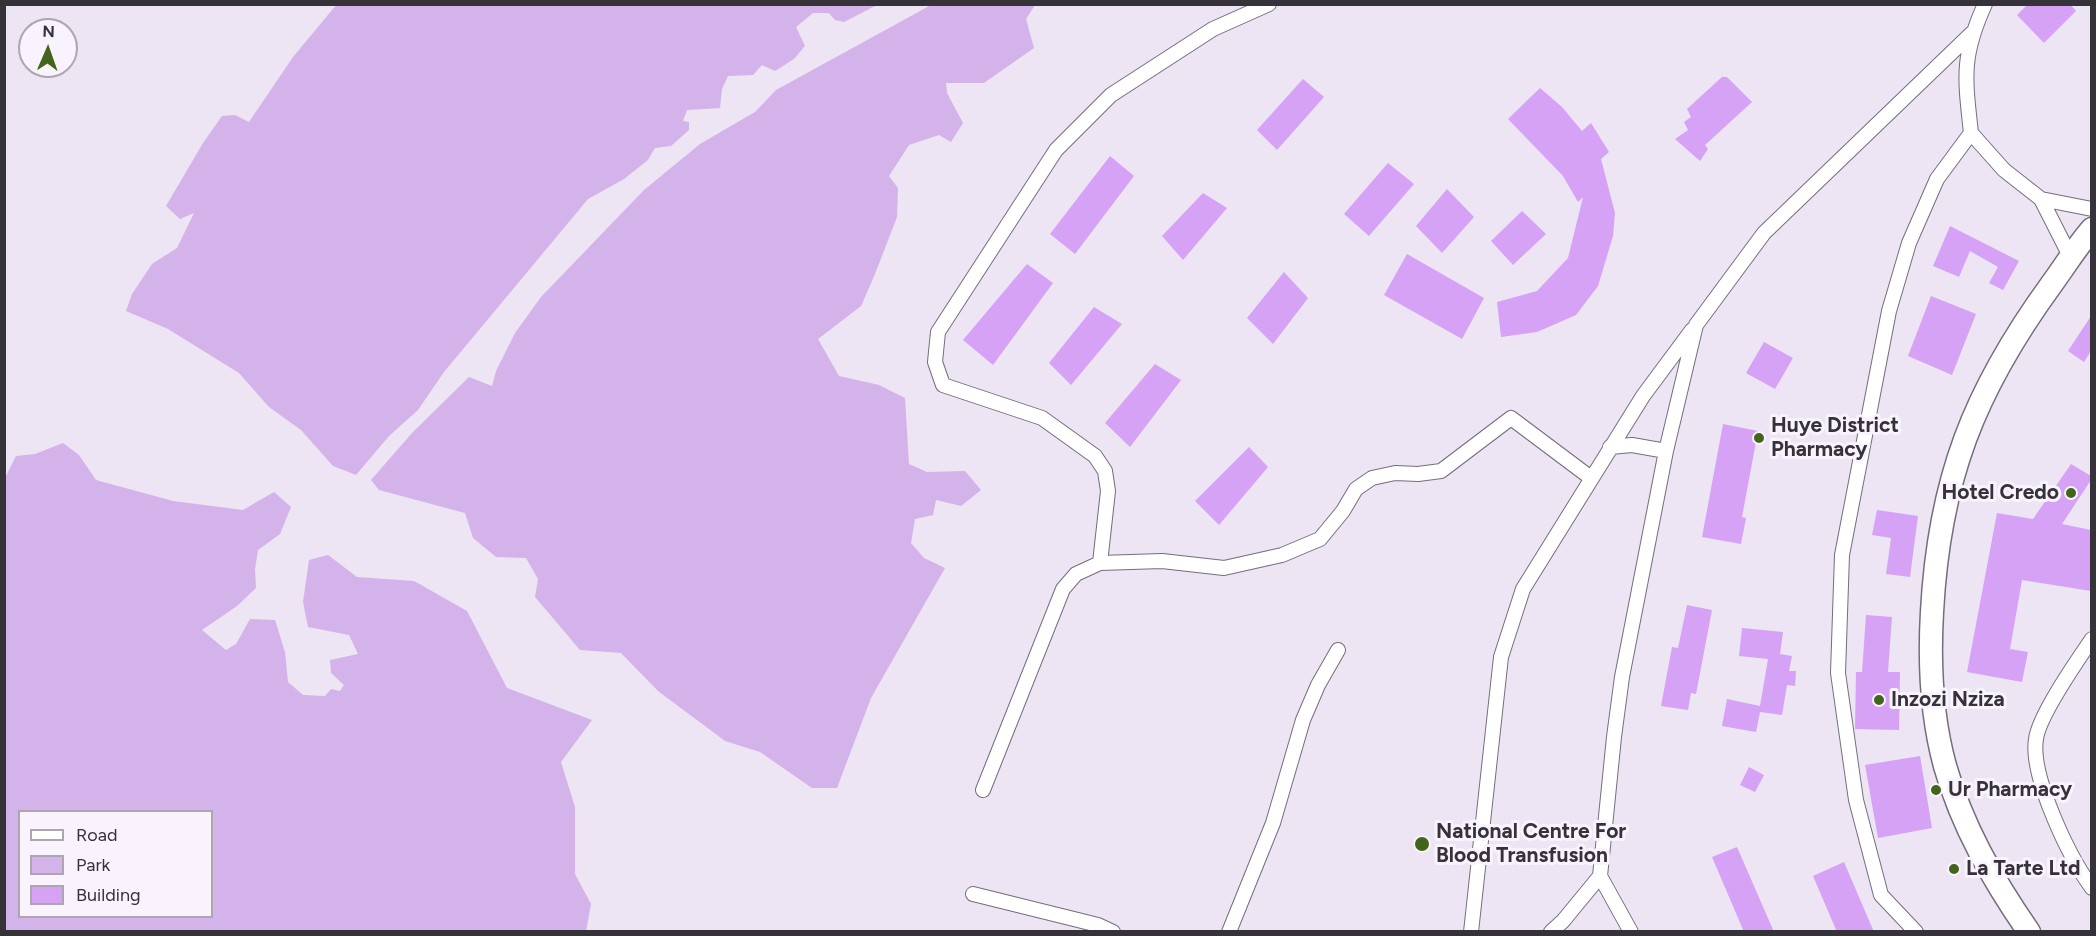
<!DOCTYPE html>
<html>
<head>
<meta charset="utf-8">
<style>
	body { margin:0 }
	#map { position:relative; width:2096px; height:936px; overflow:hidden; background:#ede4f4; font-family:Figtree,sans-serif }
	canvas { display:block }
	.frame { position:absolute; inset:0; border:6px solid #363239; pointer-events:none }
	.legend { position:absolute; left:18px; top:810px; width:195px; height:108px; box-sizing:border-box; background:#f9f3fd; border:2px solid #aba6af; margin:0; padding:8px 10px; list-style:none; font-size:18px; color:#363239 }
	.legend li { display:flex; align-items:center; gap:12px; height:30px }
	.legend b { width:30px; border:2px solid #aba6af }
	.north { position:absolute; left:18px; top:18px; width:60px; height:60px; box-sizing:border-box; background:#f9f3fd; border:2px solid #aba6af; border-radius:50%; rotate:2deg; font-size:16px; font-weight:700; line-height:24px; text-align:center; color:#363239 }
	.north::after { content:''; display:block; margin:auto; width:21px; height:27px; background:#42641b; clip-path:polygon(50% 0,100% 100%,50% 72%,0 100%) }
</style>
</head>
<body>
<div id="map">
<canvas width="2096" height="936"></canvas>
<div class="frame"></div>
<ul class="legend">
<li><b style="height:8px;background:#fff"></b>Road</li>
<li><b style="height:16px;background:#d3b3e9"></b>Park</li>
<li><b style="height:16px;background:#d5a2f6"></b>Building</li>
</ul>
<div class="north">N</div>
</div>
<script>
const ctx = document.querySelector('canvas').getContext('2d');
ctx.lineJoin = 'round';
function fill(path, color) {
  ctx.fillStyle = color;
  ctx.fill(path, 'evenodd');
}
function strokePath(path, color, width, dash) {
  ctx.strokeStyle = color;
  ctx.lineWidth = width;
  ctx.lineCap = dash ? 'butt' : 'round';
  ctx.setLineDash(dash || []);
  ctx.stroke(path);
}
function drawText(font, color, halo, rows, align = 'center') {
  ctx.font = font + ' Figtree,sans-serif';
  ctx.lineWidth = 6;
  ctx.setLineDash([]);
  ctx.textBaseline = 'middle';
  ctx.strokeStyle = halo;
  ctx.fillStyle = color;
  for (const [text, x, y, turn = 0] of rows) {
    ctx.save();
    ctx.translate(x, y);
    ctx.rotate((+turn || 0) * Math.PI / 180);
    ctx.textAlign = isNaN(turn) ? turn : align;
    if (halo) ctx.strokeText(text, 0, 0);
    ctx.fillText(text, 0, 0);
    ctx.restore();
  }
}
const green = new Path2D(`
	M 337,4 L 895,4 L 895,5 L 877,5 L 844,22 L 835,20 L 829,13 L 813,13 L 796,27 L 805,46 L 794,59 L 775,71 L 762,65 L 753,75 L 728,76 L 722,89 L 720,108 L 687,110 L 683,121 L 689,122 L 689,130 L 671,146 L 655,148 L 648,160 L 624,179 L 588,199 L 444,372 L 418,410 L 389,436 L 356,475 L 333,466 L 301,430 L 269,407 L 239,373 L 168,329 L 126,311 L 132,294 L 152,264 L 177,248 L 194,213 L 180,219 L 166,206 L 203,143 L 222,116 L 235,115 L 249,122 L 293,57 Z
	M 931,5 L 1035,5 L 1026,19 L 1034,48 L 984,83 L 946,83 L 947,93 L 963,123 L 951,142 L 939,135 L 909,145 L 889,176 L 898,188 L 897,217 L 875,274 L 861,306 L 818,339 L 839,376 L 879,385 L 905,398 L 909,464 L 927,472 L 965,471 L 981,490 L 961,506 L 936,500 L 933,515 L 915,519 L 911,543 L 924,558 L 945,568 L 871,698 L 837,788 L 812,788 L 760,752 L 725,741 L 658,691 L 621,653 L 580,650 L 535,597 L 538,579 L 526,558 L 496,557 L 473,538 L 465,513 L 379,490 L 371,480 L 412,433 L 469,377 L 492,386 L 496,371 L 515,333 L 541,297 L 644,190 L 700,144 L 755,112 L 776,90 Z
	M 63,443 L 79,455 L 96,480 L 173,501 L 243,510 L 274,492 L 291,507 L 280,534 L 258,550 L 255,569 L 256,588 L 237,606 L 202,630 L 226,650 L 236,644 L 250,619 L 275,620 L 285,652 L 288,682 L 303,695 L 325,696 L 331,689 L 340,691 L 344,685 L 331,673 L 330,660 L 358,654 L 349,635 L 308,627 L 303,602 L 309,560 L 328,555 L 357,577 L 414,581 L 467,611 L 507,688 L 592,720 L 561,762 L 575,807 L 575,874 L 591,904 L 586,931 L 5,931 L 5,478 L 16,456 L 35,454 ZM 20,812 L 212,812 L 212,916 L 20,916 Z`);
const building = new Path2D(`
	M 2028,4 L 2070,4 L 2076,11 L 2044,43 L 2017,15 Z
	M 1722,77 L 1727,77 L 1752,102 L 1705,145 L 1708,149 L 1700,161 L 1675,139 L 1688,130 L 1684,122 L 1691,117 L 1687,109 Z
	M 1303,79 L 1324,97 L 1277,150 L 1257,130 Z
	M 1540,88 L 1562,107 L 1582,131 L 1591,123 L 1609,152 L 1601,159 L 1615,213 L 1613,236 L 1598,286 L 1576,315 L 1537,332 L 1501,337 L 1497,302 L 1537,291 L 1568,258 L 1583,197 L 1578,202 L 1563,176 L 1508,119 Z
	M 1110,156 L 1134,176 L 1075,254 L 1050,234 Z
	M 1388,163 L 1414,184 L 1369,236 L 1344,214 Z
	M 1447,189 L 1474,217 L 1442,253 L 1416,226 Z
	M 1203,193 L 1227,208 L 1183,260 L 1162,236 Z
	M 1522,211 L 1546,234 L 1513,265 L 1491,241 Z
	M 1950,226 L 2019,261 L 2003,290 L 1989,283 L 1998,267 L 1970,251 L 1959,277 L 1933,266 Z
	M 1407,254 L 1484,298 L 1462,339 L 1384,295 Z
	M 1027,264 L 1053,283 L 993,365 L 963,340 Z
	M 1284,272 L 1308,298 L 1273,344 L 1247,318 Z
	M 1931,296 L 1976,314 L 1952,375 L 1908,356 Z
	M 1094,307 L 1122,324 L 1071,385 L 1049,363 Z
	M 2091,316 L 2091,351 L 2084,362 L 2068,351 Z
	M 1764,342 L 1793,358 L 1775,389 L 1746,373 Z
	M 1155,364 L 1181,380 L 1130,447 L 1105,423 Z
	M 1723,424 L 1758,431 L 1742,517 L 1746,518 L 1741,544 L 1702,537 Z
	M 1249,447 L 1268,467 L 1219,525 L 1195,501 Z
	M 2071,464 L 2091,476 L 2091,480 L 2062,524 L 2091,530 L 2091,591 L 2022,580 L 2010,649 L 2028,652 L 2022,682 L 1967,672 L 1997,513 L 2033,519 Z
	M 1877,510 L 1918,516 L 1910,577 L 1886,574 L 1891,538 L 1872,535 Z
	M 1687,605 L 1712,610 L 1696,694 L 1691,693 L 1688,710 L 1661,706 L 1672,647 L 1678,648 Z
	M 1866,615 L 1892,617 L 1888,672 L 1900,672 L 1899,730 L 1855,729 L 1856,672 L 1862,672 Z
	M 1742,628 L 1783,632 L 1780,654 L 1792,656 L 1789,671 L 1796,671 L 1795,686 L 1787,685 L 1782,715 L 1760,712 L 1756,732 L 1722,726 L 1727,699 L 1760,706 L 1768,659 L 1739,656 Z
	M 1920,756 L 1932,828 L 1878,838 L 1865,765 Z
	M 1749,767 L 1764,775 L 1755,792 L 1740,785 Z
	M 1737,847 L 1774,932 L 1744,932 L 1712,857 Z
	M 1844,862 L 1874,932 L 1837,932 L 1813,876 Z`);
const minor = new Path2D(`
	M 1971,133 L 2004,170 L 2041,199 L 2071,258
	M 2041,199 L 2092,209
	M 1610,447 L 1632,445 L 1666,451
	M 1100,563 L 1108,491 L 1105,471 L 1095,456 L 1042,418 L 943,385 L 935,362 L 938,332 L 1056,150 L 1111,95 L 1213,29 L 1269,4
	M 2092,639 C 2077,661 2039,715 2036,739 C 2030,776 2069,857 2092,888
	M 983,790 L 1063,589 L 1076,574 L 1100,563 L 1162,561 L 1224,568 L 1282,555 L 1320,539 L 1343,511 L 1356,489 L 1372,478 L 1395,473 L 1418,474 L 1441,471 L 1511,418 L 1591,478
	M 973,894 L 1098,925 L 1113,932
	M 1229,932 L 1273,823 L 1303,720 L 1318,685 L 1338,650
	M 1471,932 L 1501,657 L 1523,589 L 1643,396 L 1692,330
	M 1551,932 L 1563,921 L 1600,876
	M 1631,932 L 1600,876 L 1614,737 L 1622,677 L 1666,451 L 1696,325 L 1764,233 L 1972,33
	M 1916,932 L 1881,895 L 1856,800 L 1838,673 L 1842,555 L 1889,311 L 1909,243 L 1937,179 L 1971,133 C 1965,78 1961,57 1985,4`);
const trunk = new Path2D(`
	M 2029,932 C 1993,880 1962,826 1945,766 C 1931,715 1929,664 1932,612 C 1939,480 1974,391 2051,285 C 2065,266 2077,246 2092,229`);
const markers = [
	[1759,438,6,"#42641b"],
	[2071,493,6,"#42641b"],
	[1879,700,6,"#42641b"],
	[1936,790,6,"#42641b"],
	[1422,844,8,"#42641b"],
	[1954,869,6,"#42641b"]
];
const poiNames = [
	["Huye District",1771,426],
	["Pharmacy",1771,450],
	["Hotel Credo",2059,493,"right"],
	["Inzozi Nziza",1891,700],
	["Ur Pharmacy",1948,790],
	["National Centre For",1436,832],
	["Blood Transfusion",1436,856],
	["La Tarte Ltd",1966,869]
];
fill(green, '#d3b3e9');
fill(building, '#d5a2f6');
strokePath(minor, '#756d7b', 16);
strokePath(trunk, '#756d7b', 25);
strokePath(minor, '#fff', 14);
strokePath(trunk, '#fff', 22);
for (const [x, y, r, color] of markers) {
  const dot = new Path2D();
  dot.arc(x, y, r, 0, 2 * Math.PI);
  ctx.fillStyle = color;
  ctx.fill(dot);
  strokePath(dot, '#f9f3fd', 2);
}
drawText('bold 21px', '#363239', '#f9f3fd', poiNames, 'left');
</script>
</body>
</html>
